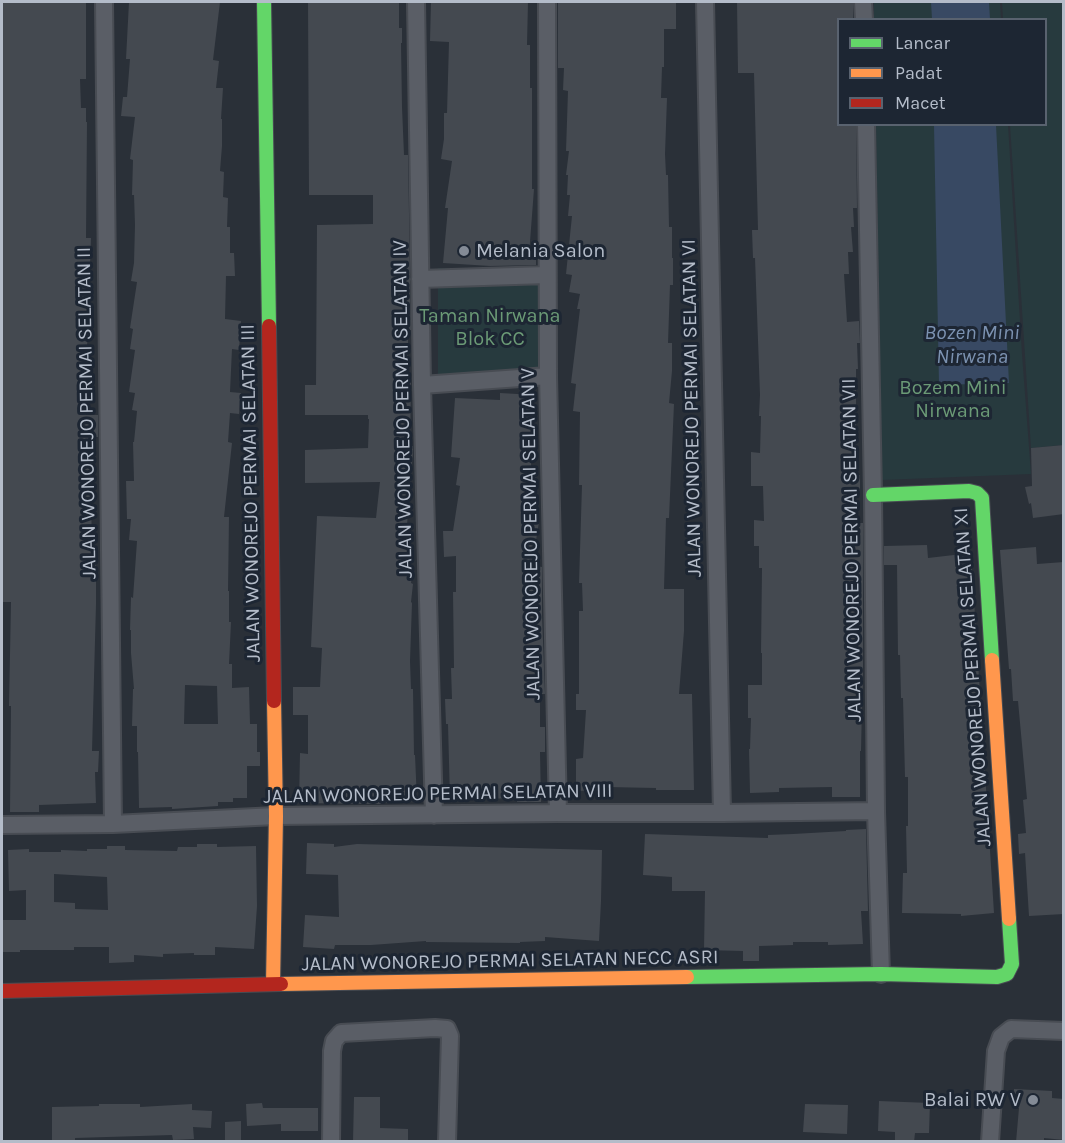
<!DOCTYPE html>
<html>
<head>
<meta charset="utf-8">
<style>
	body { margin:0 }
	#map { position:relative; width:1065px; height:1143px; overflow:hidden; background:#2a3038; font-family:Karla,sans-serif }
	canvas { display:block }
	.frame { position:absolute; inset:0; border:3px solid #b4bcc9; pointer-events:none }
	.legend { position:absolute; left:837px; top:18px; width:210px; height:108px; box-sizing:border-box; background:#1d2633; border:2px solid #59626f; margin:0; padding:8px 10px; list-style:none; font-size:18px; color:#b4bcc9 }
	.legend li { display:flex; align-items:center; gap:12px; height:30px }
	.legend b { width:30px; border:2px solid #59626f }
</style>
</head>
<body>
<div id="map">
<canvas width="1065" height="1143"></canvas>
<div class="frame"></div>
<ul class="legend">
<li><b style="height:8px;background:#63d668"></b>Lancar</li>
<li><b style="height:8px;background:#ff974d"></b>Padat</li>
<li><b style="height:8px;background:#b3261e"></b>Macet</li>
</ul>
</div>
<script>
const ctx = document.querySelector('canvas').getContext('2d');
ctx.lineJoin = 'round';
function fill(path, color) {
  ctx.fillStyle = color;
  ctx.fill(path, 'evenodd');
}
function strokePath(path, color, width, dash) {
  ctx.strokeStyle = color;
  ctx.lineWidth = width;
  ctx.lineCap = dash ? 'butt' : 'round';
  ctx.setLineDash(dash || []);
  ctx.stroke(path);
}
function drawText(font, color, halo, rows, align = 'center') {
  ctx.font = font + ' Karla,sans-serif';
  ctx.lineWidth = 6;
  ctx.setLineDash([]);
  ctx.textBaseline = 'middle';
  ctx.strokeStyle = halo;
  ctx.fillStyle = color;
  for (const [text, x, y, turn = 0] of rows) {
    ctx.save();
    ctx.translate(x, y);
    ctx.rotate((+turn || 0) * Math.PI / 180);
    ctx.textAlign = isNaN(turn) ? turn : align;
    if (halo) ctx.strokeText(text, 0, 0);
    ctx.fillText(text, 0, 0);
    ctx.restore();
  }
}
const green = new Path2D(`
	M 874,2 L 1000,2 L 1001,19 L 874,19 Z
	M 1002,2 L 1063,2 L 1063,445 L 1031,448 L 1010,125 L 1046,124 L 1046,20 L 1003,19 Z
	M 876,125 L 1008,125 L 1022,354 L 1031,474 L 882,480 Z
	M 438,268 L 541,269 L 542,386 L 438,389 Z`);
const water = new Path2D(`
	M 931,2 L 989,2 L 990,19 L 932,19 Z
	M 934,125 L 996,125 L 1009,383 L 939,385 Z`);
const building = new Path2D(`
	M 2,2 L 86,2 L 86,79 L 80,79 L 81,108 L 86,108 L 86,122 L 87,122 L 86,238 L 91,238 L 87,349 L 85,349 L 84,395 L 87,395 L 86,415 L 98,415 L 98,437 L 91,437 L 91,481 L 92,564 L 96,564 L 96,604 L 92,751 L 99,751 L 98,772 L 95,772 L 96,803 L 39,805 L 39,812 L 10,812 L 11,706 L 9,706 L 11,602 L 2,602 L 3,266 Z
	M 129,2 L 220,2 L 213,60 L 219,61 L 216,88 L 223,88 L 221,119 L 222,119 L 222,146 L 220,171 L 224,172 L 223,197 L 228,198 L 227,227 L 230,227 L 230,253 L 234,253 L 235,276 L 226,276 L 225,319 L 241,321 L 239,350 L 232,349 L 230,392 L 241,393 L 239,414 L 230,413 L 228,442 L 232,443 L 224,517 L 229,517 L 228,591 L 229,591 L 229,622 L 231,622 L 229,664 L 232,664 L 232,688 L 249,687 L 250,724 L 257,724 L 257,752 L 260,752 L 260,766 L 247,766 L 247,798 L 233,798 L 233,802 L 218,802 L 218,806 L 172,809 L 172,807 L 139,808 L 138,752 L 137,752 L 137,726 L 132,726 L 133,689 L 134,689 L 131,653 L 131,630 L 130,630 L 131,597 L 133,598 L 137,541 L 129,540 L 131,519 L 127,519 L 126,481 L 134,481 L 133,442 L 134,442 L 137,411 L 132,410 L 135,393 L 129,392 L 135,350 L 130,349 L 133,329 L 130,328 L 137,282 L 131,281 L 134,263 L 135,225 L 134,195 L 132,195 L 133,160 L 130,159 L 135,117 L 121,116 L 123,97 L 127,97 L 130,59 L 126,59 ZM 185,685 L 217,686 L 218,724 L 184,724 Z
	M 308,2 L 399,2 L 399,28 L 402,28 L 402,43 L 401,43 L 402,107 L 404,155 L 408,155 L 411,330 L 408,330 L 408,381 L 411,381 L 410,446 L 413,446 L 413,452 L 408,509 L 407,527 L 410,528 L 407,566 L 413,567 L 411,583 L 413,584 L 411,602 L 412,603 L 410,661 L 411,689 L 413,689 L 414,755 L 415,755 L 417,801 L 381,803 L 381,804 L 299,803 L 300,753 L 308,754 L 308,715 L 293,715 L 293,687 L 320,687 L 322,648 L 311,647 L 317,516 L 376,518 L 380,482 L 305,483 L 305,450 L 368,448 L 369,419 L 368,419 L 368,415 L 305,415 L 305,385 L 316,385 L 317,225 L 373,224 L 373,195 L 309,195 Z
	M 431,2 L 528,2 L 527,45 L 530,45 L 530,88 L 532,88 L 532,189 L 534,189 L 529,255 L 536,256 L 536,265 L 490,266 L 443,263 L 448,208 L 445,208 L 452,161 L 441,159 L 444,139 L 444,113 L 447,113 L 449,42 L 430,41 Z
	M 558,2 L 676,2 L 676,29 L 664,29 L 664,67 L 662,67 L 661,98 L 667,98 L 665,154 L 666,175 L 668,175 L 669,227 L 672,227 L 672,258 L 673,258 L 673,285 L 670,285 L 668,343 L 672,343 L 672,371 L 669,403 L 674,404 L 669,518 L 666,518 L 664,589 L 684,589 L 684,631 L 679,694 L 692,694 L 694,790 L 656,790 L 656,788 L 607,787 L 607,790 L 576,791 L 576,759 L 583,758 L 586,710 L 576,710 L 576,694 L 579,694 L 579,611 L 583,611 L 582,583 L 579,583 L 582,485 L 579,485 L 580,412 L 573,411 L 576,384 L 571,383 L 580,309 L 577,309 L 580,294 L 569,292 L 572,275 L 566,274 L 572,216 L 568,216 L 570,195 L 567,195 L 568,175 L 566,175 L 569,151 L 566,151 L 568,91 L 563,90 L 564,68 L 558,68 Z
	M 737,2 L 853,2 L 853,20 L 838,20 L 838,124 L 856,124 L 857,208 L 853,208 L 854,227 L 851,227 L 853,252 L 848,252 L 849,274 L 844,274 L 847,322 L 859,321 L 860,343 L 857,343 L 858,369 L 856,369 L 856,441 L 855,441 L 856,475 L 860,475 L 860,491 L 857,491 L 858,523 L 863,523 L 863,682 L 862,706 L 861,751 L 860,751 L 860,797 L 832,797 L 832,787 L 779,788 L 779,792 L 750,793 L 749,749 L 750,749 L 751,718 L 748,718 L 748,685 L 762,685 L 762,653 L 761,653 L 762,568 L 759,568 L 759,546 L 754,546 L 754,520 L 764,521 L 763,486 L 751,486 L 751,452 L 760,453 L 761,416 L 759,416 L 760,395 L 755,258 L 753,258 L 752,230 L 758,230 L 754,73 L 738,73 Z
	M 500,393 L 534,395 L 531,466 L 537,467 L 529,520 L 539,522 L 532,565 L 542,567 L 542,614 L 545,694 L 540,694 L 540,727 L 545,727 L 545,752 L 540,752 L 541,802 L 517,802 L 517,798 L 450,800 L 448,724 L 446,724 L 445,699 L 452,699 L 451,668 L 454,668 L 453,592 L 456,592 L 456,556 L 444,557 L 443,531 L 453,531 L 460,486 L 456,485 L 460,458 L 451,457 L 455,398 L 500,400 Z
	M 1064,445 L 1064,514 L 1033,518 L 1031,503 L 1029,504 L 1025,487 L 1032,486 L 1031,448 Z
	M 927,545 L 928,558 L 971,553 L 994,913 L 961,916 L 961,914 L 902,913 L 903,873 L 907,873 L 906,826 L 908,826 L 908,777 L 905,777 L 903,698 L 901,698 L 900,655 L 898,655 L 897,565 L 884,565 L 884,546 Z
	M 1036,547 L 1037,564 L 1064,562 L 1064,914 L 1029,916 L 1025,853 L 1019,854 L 1018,834 L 1026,833 L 1023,800 L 1027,799 L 1018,701 L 1013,701 L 1011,669 L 1009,669 L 1000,550 Z
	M 866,829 L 868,911 L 861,911 L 863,944 L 828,945 L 828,942 L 793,942 L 793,945 L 759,946 L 759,961 L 743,961 L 743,951 L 704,950 L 705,891 L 672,891 L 672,877 L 643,875 L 645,834 L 768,838 L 768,835 L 793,834 L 846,831 L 846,830 Z
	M 307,843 L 334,844 L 334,847 L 357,844 L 602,850 L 601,901 L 599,941 L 545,937 L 545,941 L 520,942 L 520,943 L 426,942 L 426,941 L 371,945 L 335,945 L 334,949 L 303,947 L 305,915 L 339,917 L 338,875 L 306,874 Z
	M 197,844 L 217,844 L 217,847 L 256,846 L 257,906 L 254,949 L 215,947 L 215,955 L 194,955 L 194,953 L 163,954 L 163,957 L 134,955 L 134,962 L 109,963 L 109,947 L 74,947 L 74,950 L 20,950 L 20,952 L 2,952 L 2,920 L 26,920 L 26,890 L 9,891 L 8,850 L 29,849 L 29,852 L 61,852 L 61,850 L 87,851 L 87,849 L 107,849 L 107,846 L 125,846 L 125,850 L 177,851 L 178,847 L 197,847 ZM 54,874 L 107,877 L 108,910 L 75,909 L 75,903 L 54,902 Z
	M 1014,1089 L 1052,1091 L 1052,1098 L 1064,1099 L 1064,1140 L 1044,1138 L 1044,1142 L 1016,1142 L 1019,1108 L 1013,1108 Z
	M 354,1097 L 380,1097 L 380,1128 L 408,1129 L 408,1142 L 353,1142 Z
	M 879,1101 L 930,1103 L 929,1133 L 915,1133 L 914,1142 L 895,1142 L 895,1132 L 878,1131 Z
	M 262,1103 L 263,1108 L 318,1108 L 318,1131 L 281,1131 L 281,1124 L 247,1126 L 246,1104 Z
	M 99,1104 L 140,1104 L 140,1107 L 192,1104 L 192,1110 L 212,1111 L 211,1128 L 193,1127 L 194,1139 L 173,1140 L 172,1135 L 75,1138 L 75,1141 L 52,1141 L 52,1107 L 99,1106 Z
	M 805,1104 L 848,1105 L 847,1134 L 803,1132 Z
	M 241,1121 L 241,1142 L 225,1142 L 225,1122 Z`);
const street = new Path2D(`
	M 104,2 L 113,824
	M 416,2 L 422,385 L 434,815
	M 547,2 L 548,376 L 558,813
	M 705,2 L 722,813
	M 863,2 L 864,20
	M 866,124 L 873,495 L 876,811 L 881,974
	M 420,279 L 547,275
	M 422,385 L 548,376
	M 2,825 L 113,824 L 276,816 L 558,813 L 722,813 L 876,811
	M 331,1142 L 332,1051 L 334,1041 L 341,1033 L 435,1028 L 447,1029 L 450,1036 L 447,1142
	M 990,1142 L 996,1051 L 1001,1037 L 1011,1029 L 1064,1031`);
const fast = new Path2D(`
	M 264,2 L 269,326
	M 873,495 L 969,491 L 977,493 L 982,498 L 992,660
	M 687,977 L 881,974 L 997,977 L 1007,974 L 1012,964 L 1009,919`);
const slow = new Path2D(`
	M 992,660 L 1009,919
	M 273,984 L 276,816 L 274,701
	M 281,984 L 687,977`);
const jam = new Path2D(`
	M 269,326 L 274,701
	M 2,991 L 281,984`);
const markers = [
	[464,251,6,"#848b96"],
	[1033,1100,6,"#848b96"]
];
const poiNames = [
	["Melania Salon",476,251],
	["Balai RW V",1021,1100,"right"]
];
const parkNames = [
	["Taman Nirwana",490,316],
	["Blok CC",490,339],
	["Bozem Mini",953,388],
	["Nirwana",953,411]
];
const streetNames = [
	["JALAN WONOREJO PERMAI SELATAN VI",692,408,-91],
	["JALAN WONOREJO PERMAI SELATAN IV",403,409,-91],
	["JALAN WONOREJO PERMAI SELATAN II",87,413,-91],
	["JALAN WONOREJO PERMAI SELATAN III",251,493,-91],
	["JALAN WONOREJO PERMAI SELATAN V",531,534,-91],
	["JALAN WONOREJO PERMAI SELATAN VII",852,550,-91],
	["JALAN WONOREJO PERMAI SELATAN XI",973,677,-94],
	["JALAN WONOREJO PERMAI SELATAN VIII",438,794,-1],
	["JALAN WONOREJO PERMAI SELATAN NECC ASRI",510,961,-1]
];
const waterNames = [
	["Bozen Mini",972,333],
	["Nirwana",972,357]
];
fill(green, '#273a3e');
fill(water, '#384963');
fill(building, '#444950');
strokePath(street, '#484c53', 20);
strokePath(fast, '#484c53', 16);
strokePath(slow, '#484c53', 16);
strokePath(jam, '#484c53', 16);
strokePath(street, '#5a5e66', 16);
strokePath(fast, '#63d668', 14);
strokePath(slow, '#ff974d', 14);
strokePath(jam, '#b3261e', 14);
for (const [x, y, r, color] of markers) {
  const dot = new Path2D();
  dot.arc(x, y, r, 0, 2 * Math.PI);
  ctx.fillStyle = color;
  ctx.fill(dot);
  strokePath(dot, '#1d2633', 2);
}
drawText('20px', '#b4bcc9', '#1d2633', poiNames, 'left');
drawText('20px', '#6b9a76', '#1d2633', parkNames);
drawText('20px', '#b4bcc9', '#1d2633', streetNames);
drawText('italic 21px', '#7c92b1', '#1d2633', waterNames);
</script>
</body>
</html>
